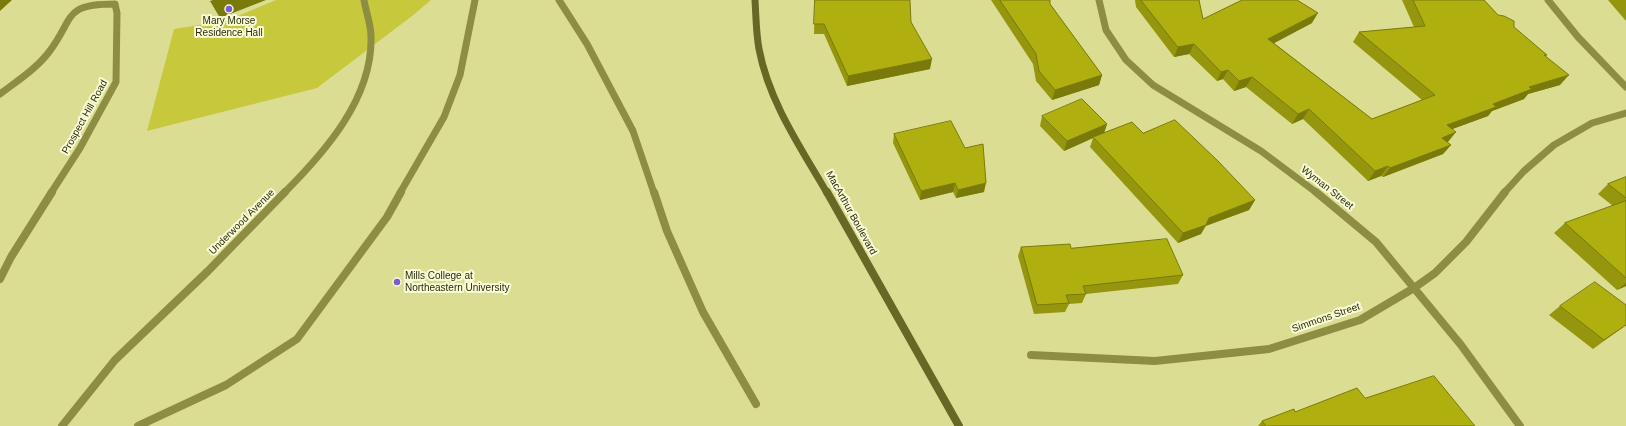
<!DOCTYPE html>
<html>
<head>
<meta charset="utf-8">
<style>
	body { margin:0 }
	canvas { display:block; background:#dbde92 }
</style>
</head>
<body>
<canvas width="1626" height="426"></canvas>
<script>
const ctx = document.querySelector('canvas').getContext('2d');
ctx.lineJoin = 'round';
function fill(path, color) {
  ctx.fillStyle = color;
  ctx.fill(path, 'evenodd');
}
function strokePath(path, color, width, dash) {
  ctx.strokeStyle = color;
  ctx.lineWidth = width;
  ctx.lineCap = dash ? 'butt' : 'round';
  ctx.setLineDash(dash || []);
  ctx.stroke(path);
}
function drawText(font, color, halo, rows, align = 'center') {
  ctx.font = font + ' Helvetica,sans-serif';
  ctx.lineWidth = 4;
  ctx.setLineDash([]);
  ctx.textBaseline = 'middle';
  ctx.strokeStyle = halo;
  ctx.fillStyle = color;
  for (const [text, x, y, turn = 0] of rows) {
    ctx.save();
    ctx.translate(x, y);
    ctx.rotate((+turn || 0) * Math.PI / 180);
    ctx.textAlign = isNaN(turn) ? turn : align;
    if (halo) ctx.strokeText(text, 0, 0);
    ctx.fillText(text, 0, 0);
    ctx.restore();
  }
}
const green = new Path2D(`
	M 276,0 L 431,0 L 412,16 L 317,88 L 147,131 L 174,29 L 226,21 Z`);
const laneFar1 = new Path2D(`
	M 559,0 L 587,44 L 633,131 L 654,193
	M 400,193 L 444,117 L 460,75 L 475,0`);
const lane = new Path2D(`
	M 654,192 L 667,231 L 703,312 L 756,404
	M 138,426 L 226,385 L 297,339 L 387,217 L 401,192`);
const streetFar1 = new Path2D(`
	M 1099,0 L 1106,30 L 1126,60 L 1153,85 L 1261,151 L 1317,193
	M 1548,0 L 1578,37 L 1626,87
	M 0,94 C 17,81 36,69 49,52 C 75,18 62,4 115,4 L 117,13 L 116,82 L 80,148 L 51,193
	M 284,193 C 325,152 373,98 371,36 C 371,25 366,12 364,0
	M 1504,193 L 1524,171 L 1554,145 L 1592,123 L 1626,113`);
const street = new Path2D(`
	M 1316,192 L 1376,242 L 1461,345 L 1520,426
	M 0,279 L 11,257 L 52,192
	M 1031,355 L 1155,361 L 1269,349 L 1360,320 L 1414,288 L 1435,273 L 1466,242 L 1505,192
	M 62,426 L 115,360 L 208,271 L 285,192`);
const secondaryFar1 = new Path2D(`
	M 755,0 C 756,16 756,33 759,49 C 769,102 801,148 827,193`);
const secondary = new Path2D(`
	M 827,192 L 959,426`);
const wall = new Path2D(`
	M 815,0 L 911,22 L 930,69 L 847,86 L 824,34 L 814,34 Z
	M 991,0 L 1050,0 L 1050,4 L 1102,75 L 1099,85 L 1052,100 L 1036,81 L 1033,64 Z
	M 1135,0 L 1199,0 L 1203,19 L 1312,23 L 1274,43 L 1372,119 L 1422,100 L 1353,42 L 1359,32 L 1414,27 L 1402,0 L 1484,0 L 1498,15 L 1547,55 L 1545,57 L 1560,85 L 1528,94 L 1524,99 L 1492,111 L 1488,116 L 1452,129 L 1447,142 L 1451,145 L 1443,154 L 1383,177 L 1381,176 L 1368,181 L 1303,119 L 1292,124 L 1246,87 L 1234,91 L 1223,79 L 1217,81 L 1189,54 L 1174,57 L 1136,7 Z
	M 1608,0 L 1626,0 L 1626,21 Z
	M 1042,116 L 1107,124 L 1104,133 L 1143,133 L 1255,200 L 1249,210 L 1206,226 L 1201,234 L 1178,243 L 1090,147 L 1093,138 L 1064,151 L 1040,126 Z
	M 894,134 L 965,148 L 984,192 L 956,198 L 953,192 L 920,200 L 893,143 Z
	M 1626,177 L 1626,286 L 1617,290 L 1554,233 L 1565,223 L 1613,206 L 1598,194 L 1608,184 Z
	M 1021,247 L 1071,248 L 1183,275 L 1178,284 L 1086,294 L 1082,303 L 1069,304 L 1065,312 L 1034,314 L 1018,256 Z
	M 1560,306 L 1626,325 L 1593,349 L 1549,315 Z
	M 1365,398 L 1475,426 L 1258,426 L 1262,421 Z`);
const shadedWall = new Path2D(`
	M 0,0 L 12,0 L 0,11 Z
	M 213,0 L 266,0 L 220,18 L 210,1 Z
	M 1318,13 L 1312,23 L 1263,49 L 1268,39 Z
	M 1194,44 L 1189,54 L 1174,57 L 1178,47 Z
	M 932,59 L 930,69 L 847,86 L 848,76 Z
	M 1228,70 L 1223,79 L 1217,81 L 1221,72 Z
	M 1102,75 L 1099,85 L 1052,100 L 1055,90 Z
	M 1569,75 L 1560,85 L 1528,94 L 1524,99 L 1492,111 L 1488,116 L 1439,134 L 1447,125 L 1493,104 L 1529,87 Z
	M 1252,77 L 1246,87 L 1234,91 L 1239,81 Z
	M 1309,109 L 1303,119 L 1292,124 L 1298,114 Z
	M 1107,124 L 1104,133 L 1093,137 L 1093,138 L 1064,151 L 1067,141 Z
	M 1456,132 L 1448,142 L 1434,147 L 1442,138 Z
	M 1451,145 L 1443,154 L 1383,177 L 1390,168 Z
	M 1388,166 L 1381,176 L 1368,181 L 1375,171 Z
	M 955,183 L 953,192 L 920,200 L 921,191 Z
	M 986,183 L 984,192 L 956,198 L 958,190 Z
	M 1255,200 L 1249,210 L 1205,226 L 1201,234 L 1178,243 L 1183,233 L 1209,218 Z
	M 1626,283 L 1626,286 L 1617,290 Z`);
const building = new Path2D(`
	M 815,0 L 910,0 L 911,22 L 932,59 L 848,76 L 824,24 L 814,24 Z
	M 1000,0 L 1050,0 L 1050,4 L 1102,75 L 1055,90 L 1039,71 L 1036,54 Z
	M 1141,0 L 1199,0 L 1203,19 L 1242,0 L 1297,0 L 1318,13 L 1268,39 L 1372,119 L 1435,95 L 1359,32 L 1425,26 L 1413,0 L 1484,0 L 1498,15 L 1504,16 L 1514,21 L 1514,27 L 1547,55 L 1544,55 L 1569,75 L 1529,87 L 1532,89 L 1493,104 L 1496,107 L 1447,125 L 1456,132 L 1442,138 L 1451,145 L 1390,168 L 1388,166 L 1375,171 L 1309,109 L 1298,114 L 1252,77 L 1239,81 L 1228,70 L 1221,72 L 1194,44 L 1178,47 Z
	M 1082,99 L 1107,124 L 1067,141 L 1042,116 Z
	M 1175,120 L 1218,161 L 1255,200 L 1209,218 L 1206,225 L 1183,233 L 1093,137 L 1132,122 L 1143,133 Z
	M 951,121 L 965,148 L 983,144 L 986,183 L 958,190 L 955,183 L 921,191 L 894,134 Z
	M 1626,177 L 1626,198 L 1608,184 Z
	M 1626,201 L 1626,278 L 1565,223 Z
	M 1167,239 L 1183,275 L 1083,286 L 1086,294 L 1066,295 L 1069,303 L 1037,305 L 1021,247 L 1070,244 L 1071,248 Z
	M 1595,282 L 1626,305 L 1626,325 L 1604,340 L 1560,306 Z
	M 1434,376 L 1475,426 L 1266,426 L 1262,421 L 1294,409 L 1295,412 L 1357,388 L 1365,398 Z`);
const markers = [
	[229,9,4,"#785cd7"],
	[397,282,4,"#785cd7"]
];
const poiNames = [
	["Mary Morse",229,21],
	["Residence Hall",229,33],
	["Mills College at",405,276,"left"],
	["Northeastern University",405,288,"left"]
];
const streetNames = [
	["Prospect Hill Road",85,117,-61],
	["Wyman Street",1327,188,38],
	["MacArthur Boulevard",851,213,61],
	["Underwood Avenue",242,222,-45],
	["Simmons Street",1326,318,-19]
];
fill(green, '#c7c83c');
strokePath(laneFar1, '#8d8e44', 7);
strokePath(lane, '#8d8e44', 8);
strokePath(streetFar1, '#8d8e44', 7);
strokePath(street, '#8d8e44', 8);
strokePath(secondaryFar1, '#676825', 7);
strokePath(secondary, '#676825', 8);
fill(wall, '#96960e');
fill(shadedWall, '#7a7a0b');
fill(building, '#afaf10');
strokePath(building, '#7a7a0b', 1);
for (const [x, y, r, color] of markers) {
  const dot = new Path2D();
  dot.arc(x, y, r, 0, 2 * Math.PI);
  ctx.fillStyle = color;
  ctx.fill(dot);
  strokePath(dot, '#fafcd7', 1.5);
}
drawText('10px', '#2a2a0a', '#fafcd7', poiNames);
drawText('10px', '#2a2a0a', '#fafcd7', streetNames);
</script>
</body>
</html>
